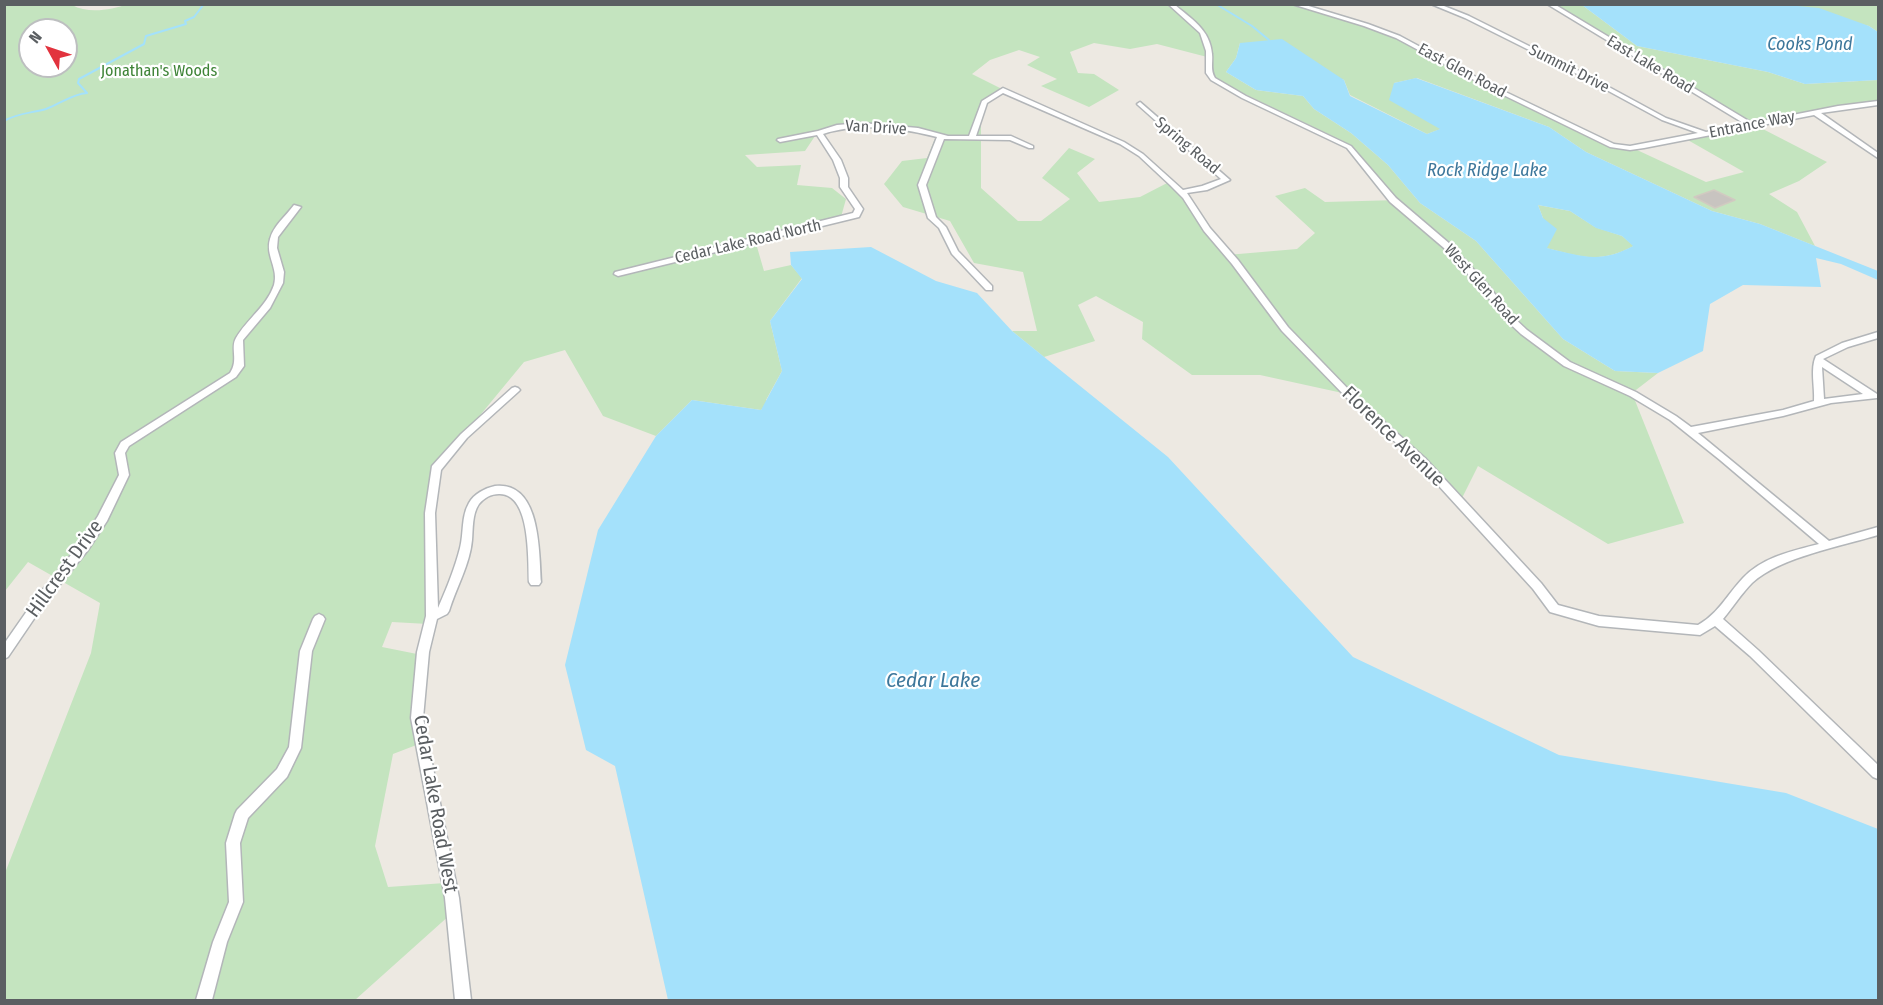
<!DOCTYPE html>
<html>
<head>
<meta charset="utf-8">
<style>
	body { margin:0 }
	#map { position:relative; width:1883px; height:1005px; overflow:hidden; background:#ede9e2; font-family:"Fira Sans Condensed",sans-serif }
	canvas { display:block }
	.frame { position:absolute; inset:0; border:6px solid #5b5f62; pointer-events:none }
	.north { position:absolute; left:18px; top:18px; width:60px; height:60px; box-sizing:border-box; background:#fff; border:2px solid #bdbfc0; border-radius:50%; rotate:310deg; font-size:16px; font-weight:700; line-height:24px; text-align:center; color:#5b5f62 }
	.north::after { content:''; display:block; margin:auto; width:21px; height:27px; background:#e2333e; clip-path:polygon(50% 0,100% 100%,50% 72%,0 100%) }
</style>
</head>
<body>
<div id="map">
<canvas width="1883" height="1005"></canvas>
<div class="frame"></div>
<div class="north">N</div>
</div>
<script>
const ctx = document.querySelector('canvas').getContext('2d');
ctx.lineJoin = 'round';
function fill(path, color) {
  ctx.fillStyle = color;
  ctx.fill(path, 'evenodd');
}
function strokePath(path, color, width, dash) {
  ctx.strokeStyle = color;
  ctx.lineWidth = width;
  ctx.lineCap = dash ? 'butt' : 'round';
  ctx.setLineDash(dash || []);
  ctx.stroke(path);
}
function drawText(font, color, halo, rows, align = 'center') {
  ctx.font = font + ' "Fira Sans Condensed",sans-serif';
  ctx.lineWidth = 4.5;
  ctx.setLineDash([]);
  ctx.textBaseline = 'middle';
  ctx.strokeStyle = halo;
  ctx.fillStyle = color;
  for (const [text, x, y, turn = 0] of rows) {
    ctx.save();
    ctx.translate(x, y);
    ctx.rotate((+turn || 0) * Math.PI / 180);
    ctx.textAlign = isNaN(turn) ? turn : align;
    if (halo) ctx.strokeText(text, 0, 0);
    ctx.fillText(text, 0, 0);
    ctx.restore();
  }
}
const green = new Path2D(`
	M 128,4 L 1296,5 L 1384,30 L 1614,147 L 1637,150 L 1706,182 L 1744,172 L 1686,139 L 1754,126 L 1551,5 L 1582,5 L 1637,46 L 1768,72 L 1805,84 L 1878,80 L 1878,102 L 1757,126 L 1827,162 L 1799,181 L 1769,194 L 1797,212 L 1815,246 L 1760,224 L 1712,211 L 1586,152 L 1549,127 L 1417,78 L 1394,83 L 1441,129 L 1427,134 L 1350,95 L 1344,80 L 1240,43 L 1236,58 L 1226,72 L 1256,90 L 1303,96 L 1314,109 L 1351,133 L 1388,165 L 1420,203 L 1476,241 L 1563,339 L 1615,371 L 1658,373 L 1632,393 L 1684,523 L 1608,544 L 1478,466 L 1460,502 L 1347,394 L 1260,375 L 1192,375 L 1142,339 L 1143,322 L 1096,296 L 1078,305 L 1095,341 L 1044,357 L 1012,331 L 1037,331 L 1023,272 L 974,263 L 950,221 L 903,207 L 884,184 L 902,161 L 927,158 L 936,136 L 878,128 L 825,129 L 819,130 L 805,151 L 745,155 L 757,167 L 801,165 L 797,185 L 832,188 L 846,199 L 841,217 L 755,240 L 764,271 L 791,265 L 802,278 L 770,321 L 782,371 L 766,400 L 768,403 L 761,410 L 692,400 L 656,436 L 603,416 L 565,350 L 524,362 L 453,448 L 437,474 L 428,624 L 392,622 L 382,647 L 422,655 L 419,744 L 393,754 L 375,846 L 388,887 L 445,883 L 451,914 L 355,1000 L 5,1000 L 5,873 L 91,653 L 100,603 L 28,562 L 5,591 L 4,5 L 72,5 C 88,14 111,10 128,4 ZM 30,30 L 66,30 L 66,66 L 30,66 ZM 1094,43 L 1130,49 L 1157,44 L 1211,58 L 1215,80 L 1343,141 L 1399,200 L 1325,202 L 1305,188 L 1275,196 L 1315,233 L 1297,249 L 1227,255 L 1171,181 L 1140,197 L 1099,202 L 1077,173 L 1095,159 L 1069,148 L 1042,178 L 1070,199 L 1041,221 L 1018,221 L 981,188 L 981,110 L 1002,89 L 972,74 L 990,60 L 1019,50 L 1040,57 L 1027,65 L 1057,79 L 1041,86 L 1089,107 L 1119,90 L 1094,74 L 1078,73 L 1070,52 Z
	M 1787,5 L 1878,5 L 1878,32 L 1869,26 Z
	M 1538,205 L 1570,211 L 1595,227 L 1622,236 L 1634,246 C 1598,264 1583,257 1546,248 L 1543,218 Z`);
const water = new Path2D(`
	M 1787,5 L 1819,8 L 1869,26 L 1878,32 L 1878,80 L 1805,84 L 1768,72 L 1637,46 L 1582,5 Z
	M 1282,39 L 1344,80 L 1350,96 L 1427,134 L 1440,129 L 1389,100 L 1394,83 L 1416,78 L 1549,127 L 1586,152 L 1712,211 L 1760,224 L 1878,271 L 1878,280 L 1841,264 L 1816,258 L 1821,287 L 1743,285 L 1710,304 L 1703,351 L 1658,373 L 1615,371 L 1563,339 L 1476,241 L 1420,203 L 1388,165 L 1351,133 L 1314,109 L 1303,96 L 1256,90 L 1226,72 L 1236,58 L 1240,43 ZM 1538,205 L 1570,211 L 1596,228 L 1622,236 L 1633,246 C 1600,264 1581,256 1547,248 L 1557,229 L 1543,218 Z
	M 871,247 L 936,281 L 977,293 L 1012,331 L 1168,457 L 1353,657 L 1559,755 L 1786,793 L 1878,829 L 1878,1000 L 668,1000 L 615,766 L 586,750 L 565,665 L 598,530 L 656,436 L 692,400 L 761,410 L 782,371 L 770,321 L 802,279 L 791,265 L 790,252 Z`);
const stream = new Path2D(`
	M 1216,4 L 1252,26 L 1269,40
	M 4,121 C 17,113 32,113 46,109 C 60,104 72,94 87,93 L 78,83 L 79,79 L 144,44 L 146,36 L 186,24 L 185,21 L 194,17 L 204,4`);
const building = new Path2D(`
	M 1714,190 L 1735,200 L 1715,208 L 1694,197 Z`);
const minor = new Path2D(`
	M 1168,4 L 1174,4 C 1191,19 1210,29 1212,54 C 1213,62 1210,70 1215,78 L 1246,96 L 1351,146 L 1396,198 L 1450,244 L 1487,284 L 1512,316 L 1527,330 L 1570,362 L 1636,392 L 1676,416 L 1691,427 L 1783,410 L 1814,401 C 1815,387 1810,369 1816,356 L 1842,343 L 1878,332 L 1878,338 L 1848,347 L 1823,359 L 1877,394 L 1877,398 L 1831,403 L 1783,416 L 1698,433 L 1829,541 L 1878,527 L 1878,535 C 1842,546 1780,557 1752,583 C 1742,593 1733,607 1723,619 L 1758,650 L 1878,765 L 1878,779 L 1873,777 L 1750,656 L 1715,626 L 1700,635 L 1599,626 L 1550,612 L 1533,589 L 1417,462 L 1347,398 L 1282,331 L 1232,264 L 1204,231 L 1183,198 L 1170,185 L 1139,156 L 1120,144 L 1003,93 L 987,103 L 976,136 L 1011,136 L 1033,146 L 1033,148 L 1029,148 L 1010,140 L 944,139 L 926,185 L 936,217 L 946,227 L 958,251 L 992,286 L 992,290 L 986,290 L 952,254 L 939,228 L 928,218 L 918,185 L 937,137 C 902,128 859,122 823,134 L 841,160 L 848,178 L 848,187 L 863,209 L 859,217 L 618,276 L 614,274 L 615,272 L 853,213 L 855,209 L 840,187 L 840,178 L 833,160 L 817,135 L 780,142 L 777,140 L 778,139 L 818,131 L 837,125 L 862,123 L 918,128 L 948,136 L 969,136 L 982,101 L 1003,88 L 1124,142 L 1143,154 L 1183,190 L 1202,186 L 1221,179 L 1138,105 L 1137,104 L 1140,102 L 1230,180 L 1207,190 L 1187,193 L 1210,228 L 1238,260 L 1288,327 L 1353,394 L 1425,458 L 1541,583 L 1558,605 L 1599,616 L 1698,625 C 1719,613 1727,595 1743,578 C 1763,557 1792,551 1819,544 L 1720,460 L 1670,420 L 1630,396 L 1564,366 L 1521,334 L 1506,320 L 1481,288 L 1444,248 L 1390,202 L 1347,148 L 1242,98 L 1211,80 L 1206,73 L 1206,51 L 1200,33 ZM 1822,367 L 1863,394 L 1824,399 Z
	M 1292,4 L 1302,4 L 1368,24 L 1400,36 L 1491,85 L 1614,144 L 1630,146 L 1698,133 L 1662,120 L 1579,75 L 1465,18 L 1431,4 L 1439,4 L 1469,16 L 1583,73 L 1666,118 L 1706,132 L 1745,124 L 1547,4 L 1554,4 L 1752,123 L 1838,106 L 1878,101 L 1878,105 L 1821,113 L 1878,153 L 1878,158 L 1814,115 L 1644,148 L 1630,150 L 1610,147 L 1487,87 L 1396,38 L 1364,26 Z
	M 294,205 L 301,207 L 278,237 L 277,248 L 284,272 L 283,283 L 270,308 L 243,340 L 244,366 L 236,377 L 129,446 L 125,453 L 129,475 L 107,521 L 88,550 L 44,604 L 8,657 L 4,659 L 4,644 L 36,598 L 80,544 L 98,516 L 119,475 L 115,453 L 121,442 L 230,373 C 239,360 230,348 236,338 C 247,319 267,306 274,285 C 279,269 265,255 270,239 C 273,226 286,216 294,205 Z
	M 515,387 L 518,388 L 520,390 L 518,392 L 467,438 L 441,470 L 435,513 L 438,608 C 446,590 455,568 460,548 C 464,533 461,517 469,503 C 474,494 485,488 495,486 C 541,481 539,552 541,582 L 539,585 L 531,585 L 529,582 C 528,560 531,493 499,494 C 491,494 484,498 479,504 C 472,514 473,529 472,540 C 470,564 456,588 449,611 L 447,614 L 437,619 L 429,652 L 423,718 L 459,898 L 471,1000 L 455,1000 L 445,898 L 411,718 L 417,652 L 426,616 L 425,513 L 432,466 L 461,434 L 512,388 Z
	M 319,614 L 323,616 L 325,619 L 312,651 L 301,748 L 287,777 L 248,818 L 240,843 L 243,902 L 227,942 L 212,1000 L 196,1000 L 213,942 L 229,902 L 226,843 L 235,814 L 237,810 L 277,769 L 289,747 L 300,651 L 313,619 L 315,616 Z`);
const farStreetnames = [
	["East Lake Road",1650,65,31],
	["Summit Drive",1569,69,27],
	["East Glen Road",1462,71,28],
	["Entrance Way",1752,125,-11],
	["Van Drive",876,128,3],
	["Spring Road",1187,146,40],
	["Cedar Lake Road North",748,242,-13],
	["West Glen Road",1481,285,48]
];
const farParknames = [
	["Jonathan's Woods",159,72]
];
const farWaternames = [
	["Cooks Pond",1810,45],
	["Rock Ridge Lake",1487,171]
];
const streetNames = [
	["Florence Avenue",1393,437,44],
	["Hillcrest Drive",65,569,-54],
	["Cedar Lake Road West",435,804,80]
];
const waterNames = [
	["Cedar Lake",933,681]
];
fill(green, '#c4e4bf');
fill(water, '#a4e1fb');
strokePath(stream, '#a4e1fb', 2);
fill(building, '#c8c4c0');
strokePath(building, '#d1cac1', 1.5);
strokePath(minor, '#b3b6b9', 3);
fill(minor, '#fff');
drawText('16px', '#5b5f62', '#fff', farStreetnames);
drawText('16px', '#3f8438', '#fff', farParknames);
drawText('italic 18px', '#3d779b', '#fff', farWaternames);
drawText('20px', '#5b5f62', '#fff', streetNames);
drawText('italic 21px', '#3d779b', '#fff', waterNames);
</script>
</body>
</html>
